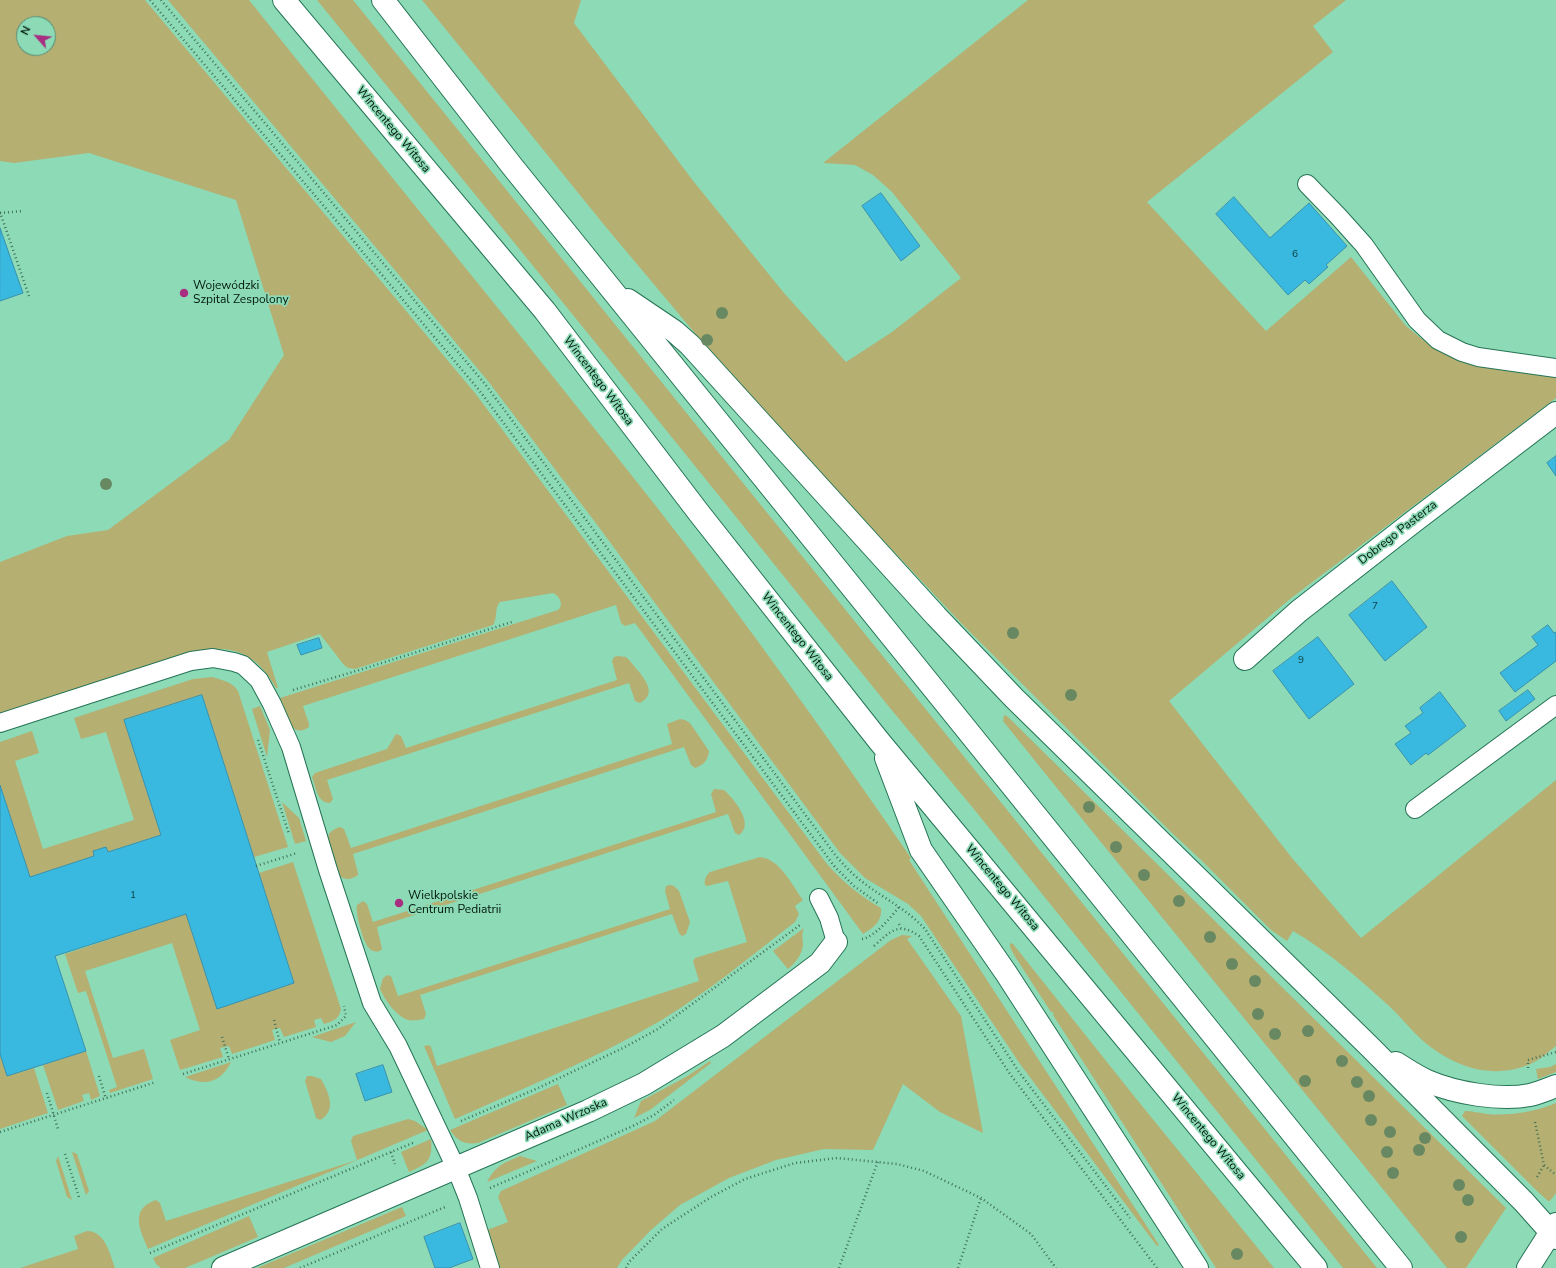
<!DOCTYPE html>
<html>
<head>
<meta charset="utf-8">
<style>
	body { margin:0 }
	#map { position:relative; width:1556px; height:1268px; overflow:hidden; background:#8ddab6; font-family:"Nunito Sans",sans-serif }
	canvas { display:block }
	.north { position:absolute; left:16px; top:16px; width:40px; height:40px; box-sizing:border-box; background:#8ddab6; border:1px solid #558d72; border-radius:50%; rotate:297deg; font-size:11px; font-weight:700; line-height:16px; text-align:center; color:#00190c }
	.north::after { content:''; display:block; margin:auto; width:14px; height:18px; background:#a82e82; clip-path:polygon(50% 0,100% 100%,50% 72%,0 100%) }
</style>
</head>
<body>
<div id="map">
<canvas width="1556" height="1268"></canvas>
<div class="north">N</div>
</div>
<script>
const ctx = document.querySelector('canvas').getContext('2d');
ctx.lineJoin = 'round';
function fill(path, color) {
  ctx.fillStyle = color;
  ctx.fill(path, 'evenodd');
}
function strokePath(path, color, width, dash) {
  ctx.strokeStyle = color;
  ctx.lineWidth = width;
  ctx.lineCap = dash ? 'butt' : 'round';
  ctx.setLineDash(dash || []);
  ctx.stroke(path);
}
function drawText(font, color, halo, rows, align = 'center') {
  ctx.font = font + ' "Nunito Sans",sans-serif';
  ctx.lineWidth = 3.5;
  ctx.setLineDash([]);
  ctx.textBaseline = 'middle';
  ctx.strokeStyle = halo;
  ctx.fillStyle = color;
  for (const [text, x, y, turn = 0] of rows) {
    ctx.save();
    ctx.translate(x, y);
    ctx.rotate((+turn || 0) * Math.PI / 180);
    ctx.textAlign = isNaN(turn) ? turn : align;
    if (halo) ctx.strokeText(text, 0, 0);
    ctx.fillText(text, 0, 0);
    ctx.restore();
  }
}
const green = new Path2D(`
	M 0,0 L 145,0 L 475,393 L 827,864 C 843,882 860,896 881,908 C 882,922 874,927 863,934 L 635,623 L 625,626 L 621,623 L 616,605 L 303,706 L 309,724 L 309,727 C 290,741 284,710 280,698 L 558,610 C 564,605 560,596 553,593 L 500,602 C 494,608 498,618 493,625 L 355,669 L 348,668 L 344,665 L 320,634 L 267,652 L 278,688 L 276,688 C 258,656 236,645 200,650 L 0,714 L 0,562 L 67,536 L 108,530 L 229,440 L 284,355 L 236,200 L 89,153 L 14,163 L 0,161 ZM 24,24 L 48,24 L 48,48 L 24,48 Z
	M 168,0 L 249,0 C 385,170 524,338 659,510 C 747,623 830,740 911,858 L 909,860 L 1159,1245 L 1157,1246 L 1020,1064 L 921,916 L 908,904 L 865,878 L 840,853 L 598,526 L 488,381 Z
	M 317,0 L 353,0 L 1377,1268 L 1343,1268 L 973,808 L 890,708 L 612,363 Z
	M 422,0 L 581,0 L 574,23 L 694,182 L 784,293 L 846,362 L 892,332 L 961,278 L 892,192 L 873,175 L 855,165 L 823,163 L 1028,0 L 1346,0 L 1313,26 L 1333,52 L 1147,202 L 1266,331 L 1351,257 L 1406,326 L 1433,348 L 1464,363 L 1501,370 L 1551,375 L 1556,376 L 1556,398 L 1290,599 L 1169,701 L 1292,858 L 1361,938 L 1556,780 L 1556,1046 C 1547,1053 1539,1061 1528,1065 C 1490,1080 1452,1066 1422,1040 C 1410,1029 1400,1016 1388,1005 C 1358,978 1329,952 1293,931 L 1287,941 L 1271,930 L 1201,860 L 1172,833 L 961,623 L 850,505 L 749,394 L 699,338 L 605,226 Z
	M 618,656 L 626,657 L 630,661 C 639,673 661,692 640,703 L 635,701 L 629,683 L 327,780 L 333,799 L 330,803 C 317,803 316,787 312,777 L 315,773 L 387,749 L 396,734 L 401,736 L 406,748 L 617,680 L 612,661 L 614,657 Z
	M 212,677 C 222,680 233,682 238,691 L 288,847 L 254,857 L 202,695 L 124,720 L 161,835 L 108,852 L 106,847 L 93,851 L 94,856 L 30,877 L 0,785 L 0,742 L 32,731 L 39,753 L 15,761 L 43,849 L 134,820 L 106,732 L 81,739 L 74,718 L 193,679 Z
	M 260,706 L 270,730 L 267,757 L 252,709 Z
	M 1004,715 L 1007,716 L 1506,1208 L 1466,1268 L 1447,1268 L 1048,777 L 1003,721 Z
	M 680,719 L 685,720 L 690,723 L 709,751 C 708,760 704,765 695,768 L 691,765 L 684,747 L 353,854 L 358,873 L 358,875 C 353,879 345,881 340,876 C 335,872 326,839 329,834 C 332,830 336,828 340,827 L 344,829 L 351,848 L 672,744 L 667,724 Z
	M 714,789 L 724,790 C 734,799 755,824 739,835 L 735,833 L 728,814 L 377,927 L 382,949 L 380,951 C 376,952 372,952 369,948 C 363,942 355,913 357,905 L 363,901 L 367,904 L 373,922 L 716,812 L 711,794 Z
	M 282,802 L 299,818 L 306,841 L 295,844 Z
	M 760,857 C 780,859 792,885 803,900 L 795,906 L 799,914 L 795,922 C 751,956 708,992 660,1021 C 595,1059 524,1088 455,1119 L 424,1046 L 429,1045 L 431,1047 L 437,1066 L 699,981 L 693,961 L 695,958 L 747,942 L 728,881 L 707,886 L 705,885 C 704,879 706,876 710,872 Z
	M 293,862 L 341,1009 C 339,1020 333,1021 324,1024 L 321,1018 L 314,1020 L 316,1027 L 284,1037 L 280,1028 L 272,1030 L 275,1040 L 232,1054 L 229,1046 L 220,1048 L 223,1057 L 180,1070 L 170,1040 L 200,1030 L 172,943 L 85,971 L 113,1058 L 144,1049 L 153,1079 L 110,1093 L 109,1090 L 117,1087 L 86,991 L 78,993 L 65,954 L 186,914 L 217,1008 L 294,983 L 259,873 Z
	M 670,885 L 674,886 L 679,891 L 690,922 L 686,934 L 682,936 L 679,933 L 672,914 L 420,995 L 426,1014 L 424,1019 C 419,1020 413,1021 408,1020 C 396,1016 385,1000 380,989 L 383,978 L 388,975 L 391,976 L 398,996 L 670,909 L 665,891 L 666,886 Z
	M 804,928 C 801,934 803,939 803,945 C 802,955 795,963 788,969 L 773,951 Z
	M 902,935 L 912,936 L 907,939 L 961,1016 L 983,1133 L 940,1112 L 903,1084 L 873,1150 L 824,1149 L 776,1160 L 729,1178 L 680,1205 L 651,1230 L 622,1260 L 617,1268 L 500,1268 L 487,1230 L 508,1222 L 498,1197 L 501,1191 L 655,1121 L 891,940 Z
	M 1010,943 L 1013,944 L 1134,1096 L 1274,1268 L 1216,1268 L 1053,1015 L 1054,1013 L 1051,1012 L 1014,955 L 1010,947 Z
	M 356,1022 L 345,1036 L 331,1042 L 312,1037 Z
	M 86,1051 L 100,1096 L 91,1100 L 89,1093 L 82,1095 L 84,1101 L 58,1110 L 43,1065 Z
	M 0,1054 L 7,1076 L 34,1068 L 48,1113 L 0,1129 Z
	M 710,1061 L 711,1063 L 650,1110 L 634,1118 L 641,1101 L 686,1077 Z
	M 231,1062 C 221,1082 206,1087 185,1077 Z
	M 1556,1064 L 1556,1072 L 1538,1079 L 1536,1069 L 1550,1067 Z
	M 307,1076 L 312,1076 L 321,1079 C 329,1093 337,1111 320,1120 L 316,1118 L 305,1081 Z
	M 558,1084 L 567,1105 L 478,1143 C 465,1145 457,1141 450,1130 Z
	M 1556,1103 L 1556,1193 L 1550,1201 L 1548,1201 L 1537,1191 L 1462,1116 L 1465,1111 C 1472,1111 1480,1113 1487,1114 C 1511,1116 1534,1112 1556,1103 Z
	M 408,1119 L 415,1121 L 428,1130 L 148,1249 C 140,1230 129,1209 156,1200 L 160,1203 L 166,1221 L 357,1160 L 351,1141 L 353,1136 Z
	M 431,1139 C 433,1161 427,1164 409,1172 L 401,1152 Z
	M 72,1152 L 77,1154 L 89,1191 L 86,1195 Z
	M 58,1156 L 72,1200 L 67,1197 L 56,1161 Z
	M 520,1156 L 537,1161 L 487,1182 C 496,1165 504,1163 520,1156 Z
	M 402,1207 L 406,1216 L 284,1268 L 257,1268 Z
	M 249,1216 L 258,1237 L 185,1268 L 161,1268 L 156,1264 L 153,1258 Z
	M 87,1231 C 105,1231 110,1254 115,1268 L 20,1268 L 78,1249 L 74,1236 Z`);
const building = new Path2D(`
	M 881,193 L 920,246 L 901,261 L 862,206 Z
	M 1234,197 L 1270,238 L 1309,203 L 1347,246 L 1326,265 L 1328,267 L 1309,284 L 1305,280 L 1288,295 L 1216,214 Z
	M 0,228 L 23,293 L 0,301 Z
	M 1556,456 L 1556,476 L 1547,463 Z
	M 1392,581 L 1427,627 L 1385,661 L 1349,615 Z
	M 1548,625 L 1554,633 L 1556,632 L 1556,661 L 1515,692 L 1500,673 L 1538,645 L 1532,637 Z
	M 1318,637 L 1354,684 L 1309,719 L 1273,671 Z
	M 319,638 L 322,648 L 301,655 L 297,645 Z
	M 1528,690 L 1535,699 L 1506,721 L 1499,711 Z
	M 1440,692 L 1466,726 L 1428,755 L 1426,753 L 1411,765 L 1395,744 L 1411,733 L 1405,726 L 1423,713 L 1420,708 Z
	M 202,695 L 294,983 L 217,1009 L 186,914 L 55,956 L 86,1051 L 7,1076 L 0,1054 L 0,785 L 30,877 L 94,856 L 93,851 L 106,847 L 108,852 L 161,835 L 124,720 Z
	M 383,1065 L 392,1092 L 365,1101 L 356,1074 Z
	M 460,1223 L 473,1259 L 449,1268 L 435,1268 L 424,1237 Z`);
const path = new Path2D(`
	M 150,0 L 479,390 L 835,867 L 854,886 L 879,904
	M 161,0 L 485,384 L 836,856 C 844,865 851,873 860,880 C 881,897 907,909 925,929 L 1019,1072 L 1130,1218
	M 0,212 L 29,296
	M 0,213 L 23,211
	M 293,690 L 366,668 L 512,622
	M 258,740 L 289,834
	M 256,866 L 297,853
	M 899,924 L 901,928
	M 862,939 C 875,937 891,917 899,907
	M 874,946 C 890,932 898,921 919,936 L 1010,1074 L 1157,1268
	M 274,1020 L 280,1043
	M 222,1037 L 229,1059
	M 1528,1068 L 1528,1060 L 1556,1052
	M 183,1074 L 337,1025 L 346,1016 L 344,1006
	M 99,1076 L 106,1099
	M 47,1093 L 58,1129
	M 461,1121 L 536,1089 L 623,1048 L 658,1029 L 800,925
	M 1535,1122 L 1544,1165 L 1556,1175
	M 0,1132 L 156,1082
	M 391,1152 L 395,1164
	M 65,1154 L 79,1197
	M 1537,1177 L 1544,1165
	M 490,1188 L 633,1126 L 654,1115 L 674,1100
	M 150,1253 L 415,1142
	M 300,1268 L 445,1207
	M 626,1268 L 629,1262 L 662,1229 L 711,1197 L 745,1179 L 795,1163 L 837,1158 L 897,1164 L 924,1171 L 981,1198 L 1031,1234 L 1056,1268
	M 839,1268 L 878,1161
	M 958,1268 L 981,1198`);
const lane = new Path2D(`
	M 1307,184 L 1338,216 L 1364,245 L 1417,320 L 1438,340 L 1462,352 L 1478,357 L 1556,368
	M 0,723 L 191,661 L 213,658 L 234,662 L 243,665 L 259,680 L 272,704 L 291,747 L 328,870 L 372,1003 L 398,1046 L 456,1168 L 468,1198 L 490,1268
	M 1415,809 L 1556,705
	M 819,898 L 829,918 L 836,942`);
const street = new Path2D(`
	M 1245,659 L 1299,611 L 1413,522 L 1556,413
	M 223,1268 L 588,1111 L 644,1084 L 723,1036 L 820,963 L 836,942`);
const secondary = new Path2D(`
	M 284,0 L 545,311 L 699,513 L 879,741 L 1316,1268
	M 383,0 L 512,166 L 1401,1268
	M 628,300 L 674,331 L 690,345 L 936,616 L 1014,698 L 1371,1048 L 1524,1202 L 1556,1238
	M 886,758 L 921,850 L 1006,973 L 1197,1268
	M 1396,1063 C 1406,1069 1416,1076 1427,1081 C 1455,1093 1500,1101 1530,1095 C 1539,1093 1548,1089 1556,1086
	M 1528,1268 L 1556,1224`);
const trees = [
	[722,313],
	[707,340],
	[106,484],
	[1013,633],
	[1071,695],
	[1089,807],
	[1116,847],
	[1144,875],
	[1179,901],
	[1210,937],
	[1232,964],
	[1255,981],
	[1258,1014],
	[1308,1031],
	[1275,1034],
	[1342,1061],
	[1305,1081],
	[1357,1082],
	[1369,1096],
	[1371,1120],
	[1390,1132],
	[1425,1138],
	[1419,1150],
	[1387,1152],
	[1393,1173],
	[1459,1185],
	[1468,1200],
	[1461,1237],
	[1237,1254]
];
const markers = [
	[184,293,5,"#a82e82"],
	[399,903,5,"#a82e82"]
];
const numberNames = [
	["6",1295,255],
	["7",1375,607],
	["9",1301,661],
	["1",133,896]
];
const streetNames = [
	["Wincentego Witosa",393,130,50],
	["Wincentego Witosa",598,381,53],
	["Dobrego Pasterza",1398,533,-38],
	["Wincentego Witosa",797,637,52],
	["Wincentego Witosa",1002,888,50],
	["Adama Wrzoska",566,1120,-24],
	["Wincentego Witosa",1208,1137,50]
];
const poiNames = [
	["Wojewódzki",193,286],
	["Szpital Zespolony",193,300],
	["Wielkpolskie",408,896],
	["Centrum Pediatrii",408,910]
];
fill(green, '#b5af72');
fill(building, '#39b9e0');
strokePath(building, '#3991ad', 1);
strokePath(lane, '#247455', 20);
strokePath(street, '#247455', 24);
strokePath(secondary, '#247455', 24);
strokePath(path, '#41715a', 2.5, [1, 3]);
strokePath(lane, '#fff', 18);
strokePath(street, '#fff', 22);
strokePath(secondary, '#fff', 22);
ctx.fillStyle = '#688861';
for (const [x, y] of trees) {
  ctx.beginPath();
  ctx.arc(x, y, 6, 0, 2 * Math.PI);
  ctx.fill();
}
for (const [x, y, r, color] of markers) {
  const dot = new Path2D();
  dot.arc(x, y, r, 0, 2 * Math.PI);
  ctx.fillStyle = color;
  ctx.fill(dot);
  strokePath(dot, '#8ddab6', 1.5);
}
drawText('10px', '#0e4141', null, numberNames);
drawText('12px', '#00190c', '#8ddab6', streetNames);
drawText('12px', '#00190c', '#8ddab6', poiNames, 'left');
</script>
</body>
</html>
